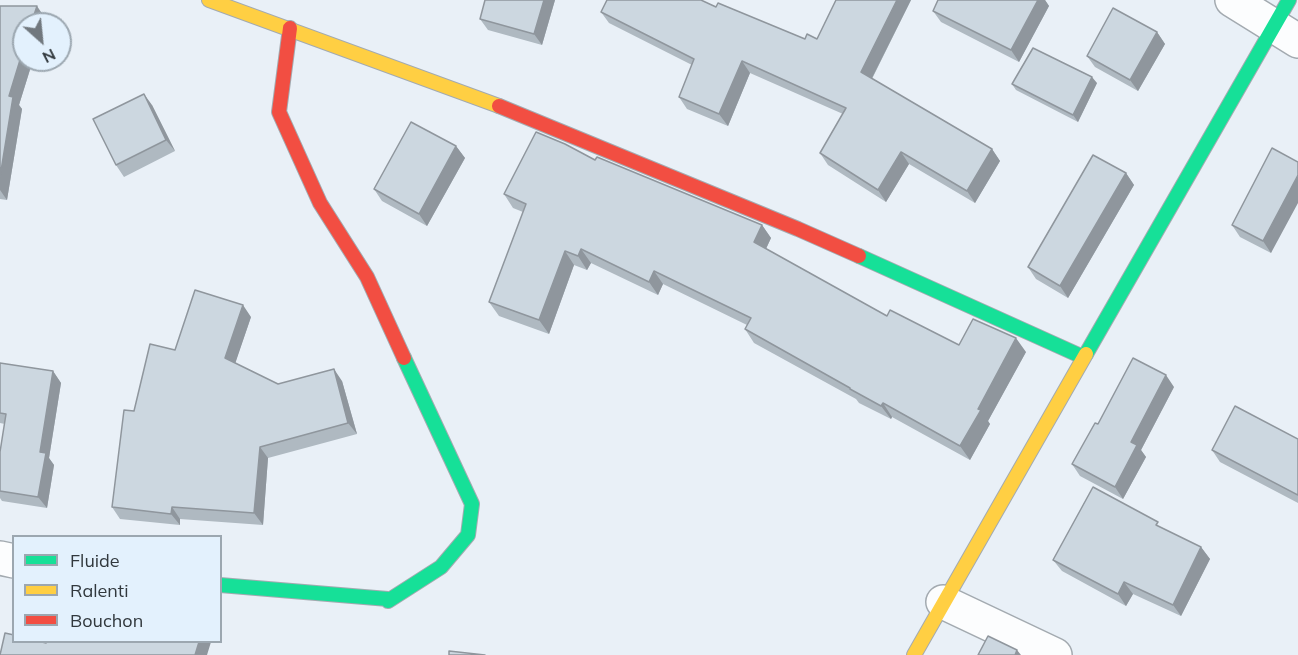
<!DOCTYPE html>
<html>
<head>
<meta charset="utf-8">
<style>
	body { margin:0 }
	#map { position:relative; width:1298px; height:655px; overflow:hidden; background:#e9f0f7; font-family:Mulish,sans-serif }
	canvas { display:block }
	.legend { position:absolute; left:12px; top:535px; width:210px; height:108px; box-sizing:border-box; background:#e3f1fd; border:2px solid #9ca7b0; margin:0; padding:8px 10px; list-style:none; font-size:18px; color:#31383d }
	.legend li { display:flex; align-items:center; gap:12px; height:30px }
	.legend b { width:30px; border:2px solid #9ca7b0 }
	.north { position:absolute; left:12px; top:12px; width:60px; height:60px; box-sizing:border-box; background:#e3f1fd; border:2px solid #9ca7b0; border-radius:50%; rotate:153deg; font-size:16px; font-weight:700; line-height:24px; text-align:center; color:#31383d }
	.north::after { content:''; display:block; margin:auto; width:21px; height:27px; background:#71787e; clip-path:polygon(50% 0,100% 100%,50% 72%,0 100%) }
</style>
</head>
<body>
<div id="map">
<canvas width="1298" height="655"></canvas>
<ul class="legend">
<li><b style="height:8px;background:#16e098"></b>Fluide</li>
<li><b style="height:8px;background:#ffcf43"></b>Ralenti</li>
<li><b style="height:8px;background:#f24e42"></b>Bouchon</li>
</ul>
<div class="north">N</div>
</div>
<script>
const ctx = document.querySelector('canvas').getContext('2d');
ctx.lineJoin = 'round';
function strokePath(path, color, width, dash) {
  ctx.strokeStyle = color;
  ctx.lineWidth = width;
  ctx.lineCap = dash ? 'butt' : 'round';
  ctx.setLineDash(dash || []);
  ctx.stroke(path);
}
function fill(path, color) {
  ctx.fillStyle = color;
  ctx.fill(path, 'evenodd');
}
const street = new Path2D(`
	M 1232,0 L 1298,41
	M 0,558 L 14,561
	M 943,602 L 1055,655`);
const fast = new Path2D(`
	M 859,256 L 1083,357
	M 1086,354 L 1289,0
	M 220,585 L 388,599 L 388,601 L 441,567 L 468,535 L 472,504 L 404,358`);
const slow = new Path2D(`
	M 209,0 L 499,106
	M 914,655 L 1086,354`);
const jam = new Path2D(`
	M 290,28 L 279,112 L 320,203 L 367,277 L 404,358
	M 499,106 L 798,229 L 859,256`);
const wall = new Path2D(`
	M 555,0 L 542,45 L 488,30 L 480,19 Z
	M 836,0 L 911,0 L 872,79 L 992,149 L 1000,161 L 975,203 L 909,164 L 886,202 L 828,165 L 820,153 L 843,114 L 750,73 L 728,126 L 687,109 L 679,97 L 692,65 L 609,23 L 601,12 L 716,7 L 805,39 L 817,39 Z
	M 1038,0 L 1045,0 L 1049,6 L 1019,62 L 941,22 L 933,11 Z
	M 0,6 L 45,18 L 24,60 L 33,60 L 19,105 L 22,109 L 7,200 L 0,199 Z
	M 1157,32 L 1165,44 L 1138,91 L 1095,67 L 1087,56 Z
	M 1097,83 L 1078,122 L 1016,90 L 1012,84 Z
	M 152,105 L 175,151 L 124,177 L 116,165 Z
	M 456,146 L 465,158 L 427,226 L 382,201 L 374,189 Z
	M 595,160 L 762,225 L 771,238 L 766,249 L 887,316 L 959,345 L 1026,352 L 988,421 L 990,424 L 970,460 L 892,417 L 891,419 L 859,403 L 856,399 L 754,343 L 745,329 L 747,325 L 663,284 L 658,295 L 591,263 L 587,270 L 574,265 L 549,334 L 499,316 L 489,302 L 523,212 L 513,208 L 504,194 Z
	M 1298,162 L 1271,253 L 1240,237 L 1232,225 Z
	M 1126,173 L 1134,185 L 1068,298 L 1036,279 L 1028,267 Z
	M 251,317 L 235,363 L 278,384 L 342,381 L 357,434 L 268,458 L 263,525 L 180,519 L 180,525 L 120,519 L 112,507 L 134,411 L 175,350 Z
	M 0,363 L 53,371 L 61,383 L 49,458 L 54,465 L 47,508 L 2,501 L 0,498 L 0,453 L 5,424 L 0,423 Z
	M 1174,387 L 1141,450 L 1146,457 L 1123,499 L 1080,476 L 1072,464 L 1098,424 Z
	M 1298,439 L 1298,503 L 1220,462 L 1212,450 Z
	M 1161,528 L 1201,547 L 1210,559 L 1181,616 L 1133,594 L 1126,606 L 1062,571 L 1053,560 Z`);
const shadedWall = new Path2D(`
	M 544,0 L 555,0 L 542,45 L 534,34 Z
	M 897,0 L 911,0 L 869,84 L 861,72 Z
	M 1038,0 L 1045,0 L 1049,6 L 1019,62 L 1011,50 Z
	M 37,6 L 45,18 L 44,24 L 31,24 Z
	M 1157,32 L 1165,44 L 1138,91 L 1130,80 Z
	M 24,47 L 24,60 L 33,60 L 19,105 L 22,109 L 7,200 L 0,190 L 0,177 L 9,96 Z
	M 742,61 L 750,73 L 728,126 L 719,114 Z
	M 1092,77 L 1097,83 L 1078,122 L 1073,115 Z
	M 144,94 L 152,105 L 175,151 L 166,140 Z
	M 456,146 L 465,158 L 427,226 L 419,214 Z
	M 992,149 L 1000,161 L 975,203 L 967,191 Z
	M 901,152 L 909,164 L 886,202 L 878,190 Z
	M 1126,173 L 1134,185 L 1068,298 L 1060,286 Z
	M 1298,175 L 1298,203 L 1271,253 L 1263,241 Z
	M 762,225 L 771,238 L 763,255 L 754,242 Z
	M 581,249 L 591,263 L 587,270 L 578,256 Z
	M 565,251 L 574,265 L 549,334 L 539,320 Z
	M 654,271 L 663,284 L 658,295 L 649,282 Z
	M 243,305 L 251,317 L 233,370 L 225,358 Z
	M 1016,338 L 1026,352 L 988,421 L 990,424 L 970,460 L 960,446 L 978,409 Z
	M 334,369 L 342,381 L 357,434 L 348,423 Z
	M 53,371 L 61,383 L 49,458 L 54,465 L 47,508 L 38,497 L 40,452 Z
	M 1166,375 L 1174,387 L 1141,450 L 1146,457 L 1123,499 L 1115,487 L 1131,442 Z
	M 883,403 L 892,417 L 891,419 L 881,406 Z
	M 260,447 L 268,458 L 263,525 L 254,513 Z
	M 172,507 L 180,519 L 180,525 L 171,514 Z
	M 1201,547 L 1210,559 L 1181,616 L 1173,605 Z
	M 1124,582 L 1133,594 L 1126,606 L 1118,594 Z
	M 199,642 L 211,642 L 207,655 L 195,655 Z
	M 1017,650 L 1021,655 L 1015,655 Z`);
const building = new Path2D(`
	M 485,0 L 544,0 L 534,34 L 480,19 Z
	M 607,0 L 701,0 L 716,7 L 718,3 L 805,39 L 807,34 L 817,39 L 836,0 L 897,0 L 861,72 L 992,149 L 967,191 L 901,152 L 878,190 L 820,153 L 846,108 L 742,61 L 719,114 L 679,97 L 694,59 L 601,12 Z
	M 938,0 L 1038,0 L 1011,50 L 933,11 Z
	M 0,6 L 37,6 L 31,24 L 24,24 L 24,47 L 9,96 L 13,97 L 0,177 Z
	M 1113,8 L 1157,32 L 1130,80 L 1087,56 Z
	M 1033,48 L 1092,77 L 1073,115 L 1012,84 Z
	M 144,94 L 166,140 L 116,165 L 93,119 Z
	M 411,122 L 456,146 L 419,214 L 374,189 Z
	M 536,132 L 565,144 L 595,160 L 597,157 L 762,225 L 754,242 L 887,316 L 890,310 L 959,345 L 973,319 L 1016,338 L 978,409 L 981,410 L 960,446 L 883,403 L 881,406 L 850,389 L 850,388 L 745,329 L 751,318 L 654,271 L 649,282 L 581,249 L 578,256 L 565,251 L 539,320 L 489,302 L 526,204 L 504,194 Z
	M 1272,148 L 1298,162 L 1298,175 L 1263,241 L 1232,225 Z
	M 1093,155 L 1126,173 L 1060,286 L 1028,267 Z
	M 195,290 L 243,305 L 225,358 L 278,384 L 334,369 L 348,423 L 260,447 L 254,513 L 172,507 L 171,514 L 112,507 L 124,410 L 134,411 L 150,344 L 175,350 Z
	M 1133,358 L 1166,375 L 1131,442 L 1137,445 L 1115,487 L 1072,464 L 1095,423 L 1098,424 Z
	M 0,363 L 53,371 L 40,452 L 46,453 L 38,497 L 0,491 L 0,452 L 6,414 L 0,413 Z
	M 1235,406 L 1298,439 L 1298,495 L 1212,450 Z
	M 1093,487 L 1158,522 L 1156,525 L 1201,547 L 1173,605 L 1124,582 L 1118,594 L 1053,560 Z
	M 5,633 L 14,635 L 14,642 L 42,642 L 46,643 L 46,642 L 199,642 L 195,655 L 0,655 Z
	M 988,636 L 1017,650 L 1015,655 L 978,655 Z
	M 449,651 L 485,655 L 449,655 Z`);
strokePath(street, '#a3aab0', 36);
strokePath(fast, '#a3aab0', 16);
strokePath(slow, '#a3aab0', 16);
strokePath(jam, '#a3aab0', 16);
strokePath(street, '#fcfdfe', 33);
strokePath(fast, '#16e098', 14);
strokePath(slow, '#ffcf43', 14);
strokePath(jam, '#f24e42', 14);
fill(wall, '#afb9c1');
fill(shadedWall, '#8f969d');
fill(building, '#ccd7e0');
strokePath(building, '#8f969d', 1.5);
</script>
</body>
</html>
